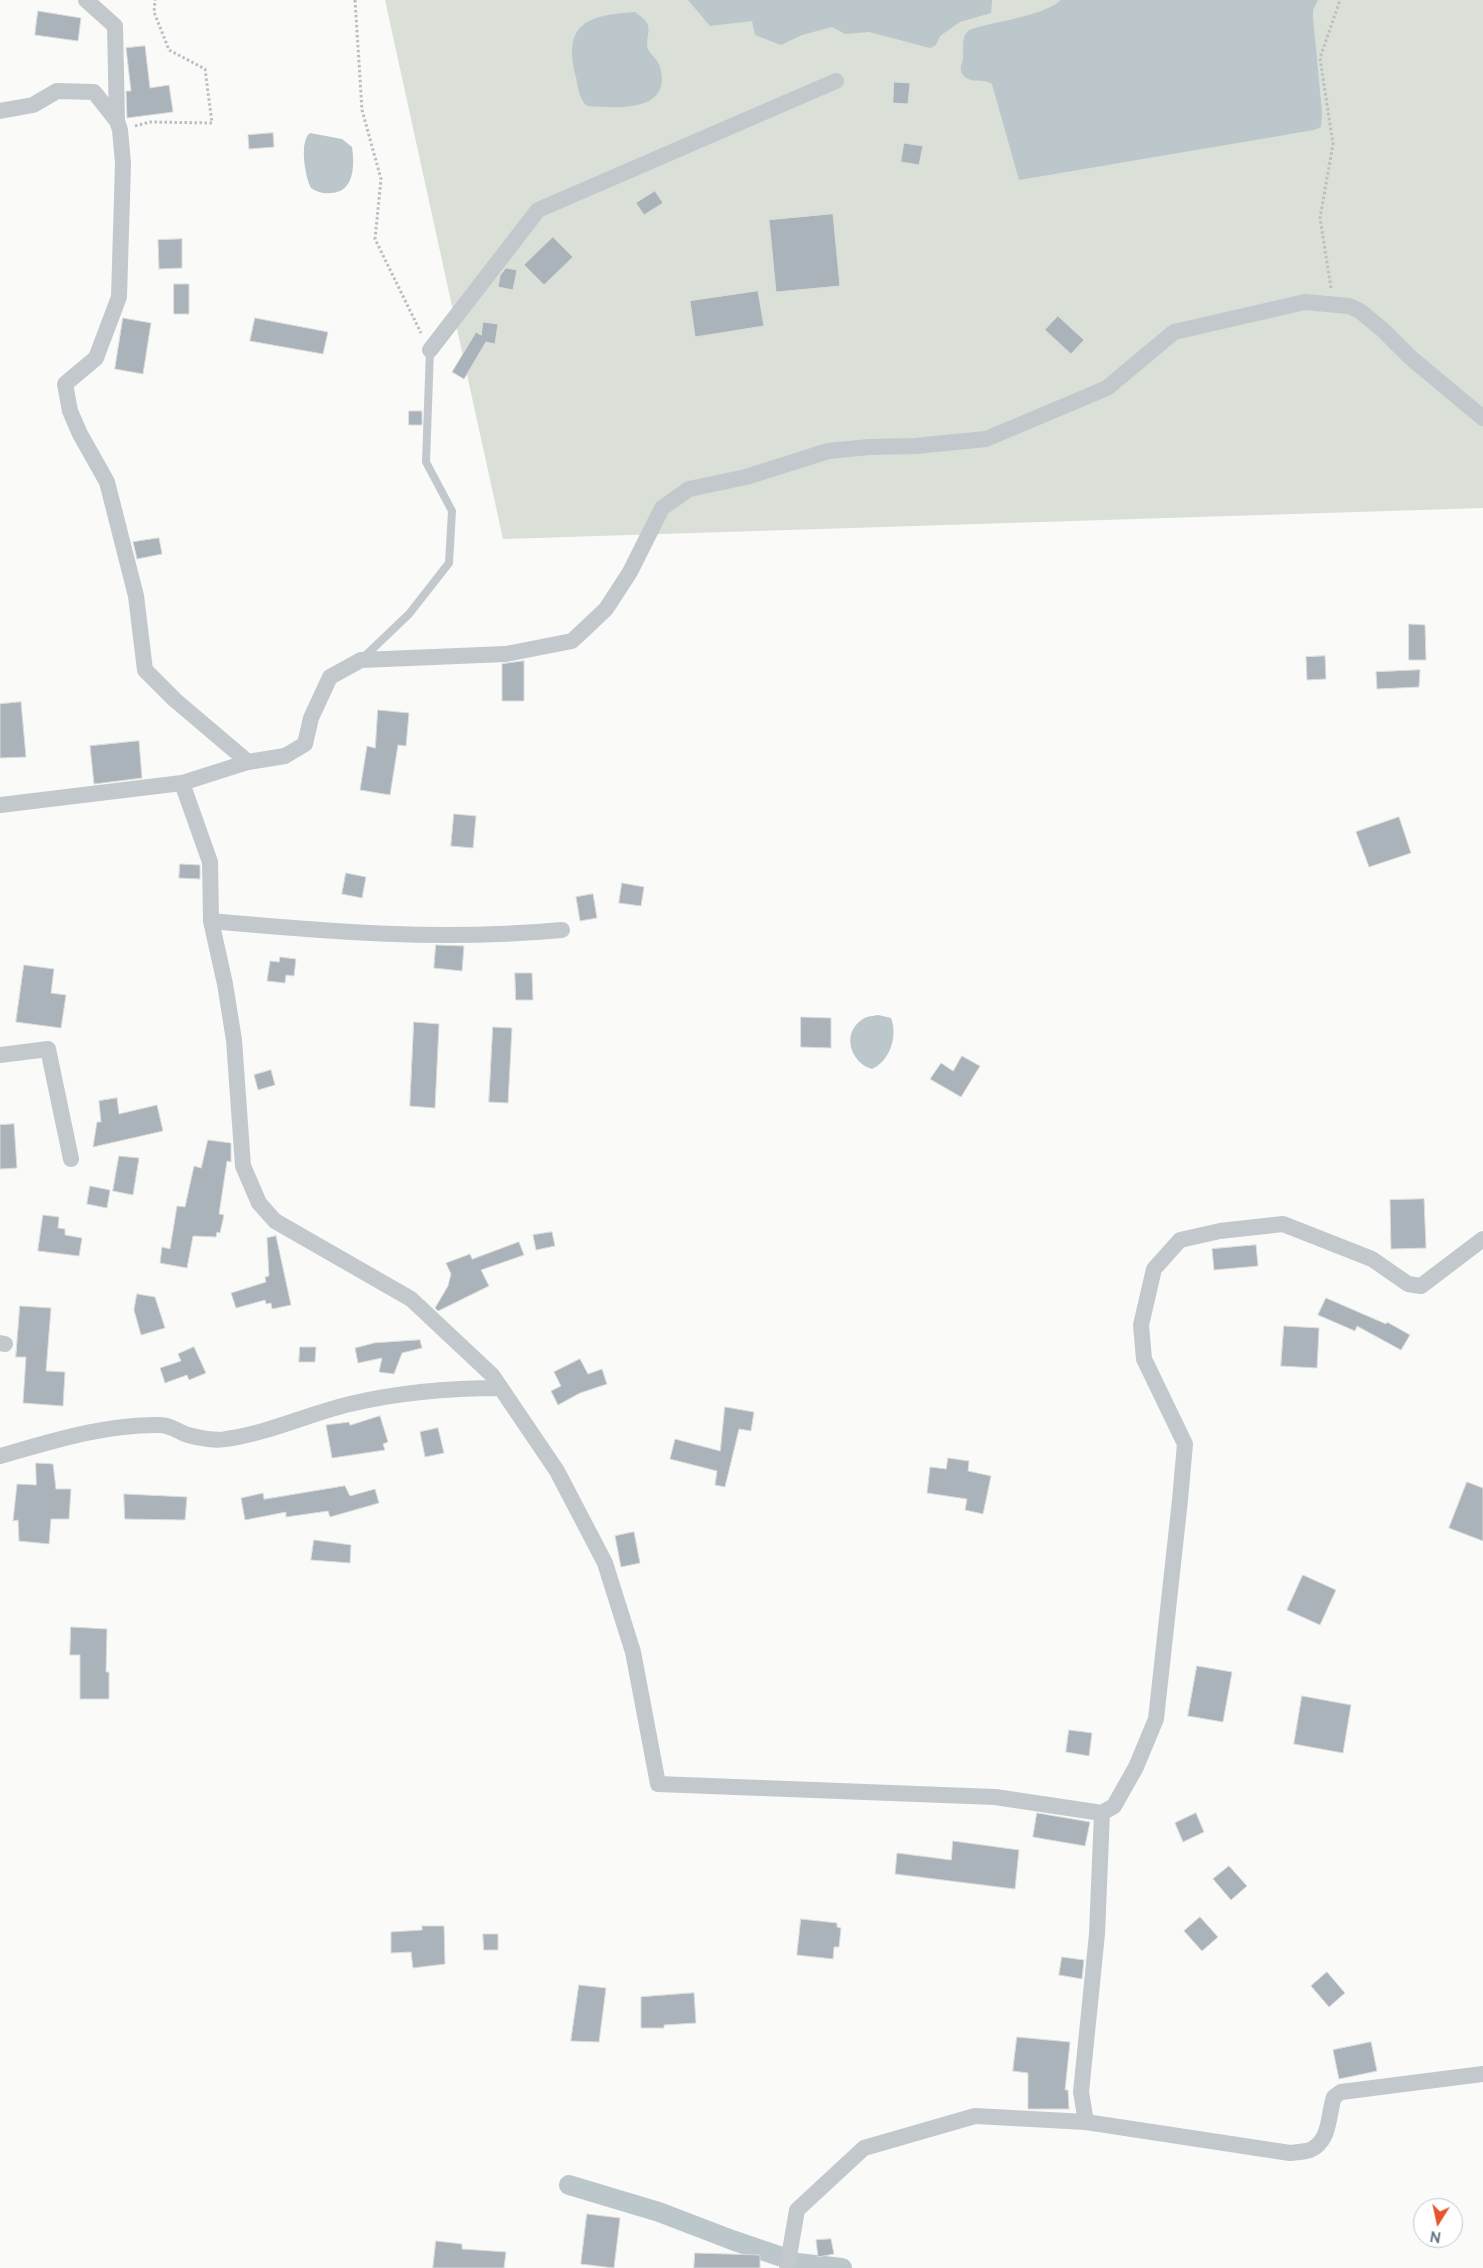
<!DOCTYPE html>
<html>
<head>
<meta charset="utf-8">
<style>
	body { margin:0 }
	#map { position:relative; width:1483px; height:2268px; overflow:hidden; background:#fafaf8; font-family:Raleway,sans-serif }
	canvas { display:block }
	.north { position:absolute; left:1413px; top:2198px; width:50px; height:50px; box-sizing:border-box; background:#fff; border:1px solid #c1c8cd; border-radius:50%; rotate:190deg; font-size:14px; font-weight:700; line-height:20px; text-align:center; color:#657683 }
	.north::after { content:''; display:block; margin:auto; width:18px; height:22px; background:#e4572e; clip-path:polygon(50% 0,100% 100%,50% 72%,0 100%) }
</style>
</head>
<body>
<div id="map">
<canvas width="1483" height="2268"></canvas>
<div class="north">N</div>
</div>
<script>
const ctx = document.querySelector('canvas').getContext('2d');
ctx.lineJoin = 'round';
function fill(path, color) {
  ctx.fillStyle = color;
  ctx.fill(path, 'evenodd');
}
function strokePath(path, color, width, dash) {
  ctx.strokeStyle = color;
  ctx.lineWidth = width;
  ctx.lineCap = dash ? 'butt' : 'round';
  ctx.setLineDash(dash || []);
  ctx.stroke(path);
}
const green = new Path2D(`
	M 385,0 L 1483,0 L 1483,508 L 503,539 Z`);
const water = new Path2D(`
	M 688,0 L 992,0 L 991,13 L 960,22 L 940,36 L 936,45 L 930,48 L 869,32 L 845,34 L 832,27 L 802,35 L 781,45 L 755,35 L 752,21 L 710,26 Z
	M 1061,0 L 1318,0 L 1313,10 L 1313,17 L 1322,112 L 1321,127 L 1314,130 L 1019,180 L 992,84 C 984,78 971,84 964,76 C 958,70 962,65 963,58 C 964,49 961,39 967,32 C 974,24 1040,19 1061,0 Z
	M 635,12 C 655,26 647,28 647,47 C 650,55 658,59 660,67 C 673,113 616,108 587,106 C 579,99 578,87 576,77 C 562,24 587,15 635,12 Z
	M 310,133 L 342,139 L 352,147 C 355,166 354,193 330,193 C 323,194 317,192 311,188 C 305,177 299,141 310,133 Z
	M 878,1015 L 891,1018 C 898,1036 890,1061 872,1069 C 850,1063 841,1032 863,1019 C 867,1016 873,1016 878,1015 Z`);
const canal = new Path2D(`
	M 569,2185 L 659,2212 L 732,2240 L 779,2256
	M 797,2263 L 842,2268`);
const building = new Path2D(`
	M 38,11 L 81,18 L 78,41 L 35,35 Z
	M 145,46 L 150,88 L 169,85 L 173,112 L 127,118 L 126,91 L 131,91 L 126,48 Z
	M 894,82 L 910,83 L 908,104 L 893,103 Z
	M 273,133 L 274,147 L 249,149 L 248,135 Z
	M 904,143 L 923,146 L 919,165 L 901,162 Z
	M 655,191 L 663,203 L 644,215 L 636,203 Z
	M 833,214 L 840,286 L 776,292 L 769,220 Z
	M 553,237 L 573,257 L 544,285 L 524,265 Z
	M 182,239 L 182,268 L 159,269 L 158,240 Z
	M 506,268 L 517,270 L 513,290 L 498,287 L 500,276 Z
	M 174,284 L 189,284 L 189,314 L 174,314 Z
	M 758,291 L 764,326 L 695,337 L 690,301 Z
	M 1058,316 L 1084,340 L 1071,354 L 1045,330 Z
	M 123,318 L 151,323 L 143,374 L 115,369 Z
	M 255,318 L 328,332 L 323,354 L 250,341 Z
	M 483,322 L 498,324 L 495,344 L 486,342 L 464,379 L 452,372 L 476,332 L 481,335 Z
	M 409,411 L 422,411 L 422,425 L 409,425 Z
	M 159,538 L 162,554 L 137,559 L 133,542 Z
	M 1409,624 L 1425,625 L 1426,660 L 1409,660 Z
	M 1325,656 L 1326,679 L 1307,680 L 1306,657 Z
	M 524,661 L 524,701 L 502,701 L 502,664 Z
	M 1420,670 L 1419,687 L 1377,689 L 1376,672 Z
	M 21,702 L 26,757 L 0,758 L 0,704 Z
	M 378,710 L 409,713 L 406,746 L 398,745 L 390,795 L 360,790 L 367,746 L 375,748 Z
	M 139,741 L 142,778 L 94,784 L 90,746 Z
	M 454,814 L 476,816 L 473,848 L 451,846 Z
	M 1399,817 L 1411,853 L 1369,867 L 1356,832 Z
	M 180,864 L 200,865 L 200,879 L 179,878 Z
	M 346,873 L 366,877 L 362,898 L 342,894 Z
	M 622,883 L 644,887 L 641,906 L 619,903 Z
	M 593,894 L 597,918 L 580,921 L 576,897 Z
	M 436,945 L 464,946 L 462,971 L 434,968 Z
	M 280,957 L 296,959 L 294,976 L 286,975 L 285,983 L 267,981 L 270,961 L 279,962 Z
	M 24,965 L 54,969 L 51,993 L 66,995 L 61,1028 L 16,1022 Z
	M 515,973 L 532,973 L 533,1000 L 516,1000 Z
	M 801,1017 L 831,1018 L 831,1048 L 801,1047 Z
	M 414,1022 L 439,1024 L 435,1108 L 410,1106 Z
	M 493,1027 L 512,1028 L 508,1103 L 489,1102 Z
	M 962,1056 L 980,1066 L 961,1097 L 930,1079 L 941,1063 L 953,1071 Z
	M 271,1070 L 275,1085 L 258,1090 L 254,1075 Z
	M 117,1098 L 119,1114 L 157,1105 L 163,1131 L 93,1147 L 97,1122 L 101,1122 L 99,1101 Z
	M 14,1124 L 17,1168 L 0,1169 L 0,1125 Z
	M 208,1140 L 231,1143 L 231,1162 L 227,1161 L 219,1214 L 224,1215 L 220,1233 L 217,1232 L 216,1237 L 193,1236 L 187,1268 L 160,1263 L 162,1247 L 170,1249 L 177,1206 L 185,1207 L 194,1166 L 201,1168 Z
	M 119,1156 L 139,1158 L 133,1195 L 113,1191 Z
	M 90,1186 L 110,1190 L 107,1208 L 87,1204 Z
	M 1424,1199 L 1426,1248 L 1391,1249 L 1390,1200 Z
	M 43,1215 L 59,1217 L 58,1228 L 65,1229 L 65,1235 L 82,1238 L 79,1256 L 38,1251 Z
	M 552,1232 L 555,1246 L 536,1250 L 533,1235 Z
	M 276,1236 L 291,1305 L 272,1309 L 271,1303 L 266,1304 L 265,1300 L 236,1308 L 231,1293 L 266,1282 L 265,1277 L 269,1276 L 267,1238 Z
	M 519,1242 L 524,1255 L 481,1270 L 489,1286 L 438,1311 L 435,1308 L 448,1286 L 451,1274 L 446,1263 L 470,1254 L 472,1259 Z
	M 1256,1245 L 1258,1266 L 1214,1270 L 1212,1249 Z
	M 137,1294 L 155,1297 L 165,1328 L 141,1335 L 134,1310 Z
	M 1326,1298 L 1386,1324 L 1387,1322 L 1410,1335 L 1401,1350 L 1357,1326 L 1355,1331 L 1318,1315 Z
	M 20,1306 L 51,1308 L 46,1371 L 65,1372 L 63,1406 L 23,1403 L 26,1357 L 16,1357 Z
	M 1284,1326 L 1319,1328 L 1317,1368 L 1281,1366 Z
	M 420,1340 L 422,1348 L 402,1353 L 394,1374 L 379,1372 L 382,1358 L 358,1363 L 355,1348 L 374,1343 Z
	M 194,1347 L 206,1373 L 189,1380 L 187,1375 L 165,1383 L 160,1368 L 181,1361 L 178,1354 Z
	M 300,1347 L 316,1347 L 315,1362 L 299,1362 Z
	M 580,1359 L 588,1374 L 602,1369 L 607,1384 L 580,1393 L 558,1405 L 551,1391 L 561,1386 L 554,1372 Z
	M 725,1407 L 754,1412 L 751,1431 L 739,1429 L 725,1487 L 715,1485 L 717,1471 L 670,1459 L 675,1439 L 720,1451 Z
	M 380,1416 L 388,1442 L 383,1444 L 385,1450 L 332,1458 L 326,1425 L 349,1422 L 350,1425 Z
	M 438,1428 L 444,1453 L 425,1457 L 420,1432 Z
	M 948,1458 L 969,1461 L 968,1471 L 991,1476 L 983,1514 L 965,1510 L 967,1499 L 927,1493 L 930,1467 L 946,1469 Z
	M 36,1463 L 53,1464 L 56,1489 L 71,1489 L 69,1519 L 51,1519 L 49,1544 L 19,1541 L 18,1520 L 13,1521 L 17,1484 L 36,1485 Z
	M 1467,1482 L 1483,1488 L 1483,1541 L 1449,1528 Z
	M 345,1486 L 350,1496 L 375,1489 L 379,1503 L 330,1517 L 328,1511 L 286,1517 L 286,1512 L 245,1520 L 241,1498 L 263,1493 L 264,1499 Z
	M 124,1494 L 187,1497 L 185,1520 L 125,1519 Z
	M 634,1532 L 640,1563 L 621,1567 L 615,1536 Z
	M 314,1540 L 351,1545 L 350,1563 L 311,1560 Z
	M 1303,1575 L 1336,1590 L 1320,1625 L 1287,1610 Z
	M 71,1627 L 107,1629 L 106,1672 L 109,1672 L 109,1699 L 80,1699 L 80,1655 L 70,1655 Z
	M 1197,1666 L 1232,1672 L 1223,1722 L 1188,1716 Z
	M 1302,1696 L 1351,1705 L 1343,1753 L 1294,1744 Z
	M 1069,1730 L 1092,1733 L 1089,1756 L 1066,1752 Z
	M 1037,1813 L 1090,1822 L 1085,1846 L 1033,1837 Z
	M 1196,1813 L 1204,1832 L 1183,1842 L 1175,1823 Z
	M 953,1841 L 1019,1850 L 1015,1889 L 895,1874 L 897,1853 L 951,1860 Z
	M 1229,1866 L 1247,1886 L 1231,1900 L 1213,1879 Z
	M 1200,1917 L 1218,1937 L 1202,1951 L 1184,1931 Z
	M 801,1919 L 837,1923 L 837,1927 L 841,1928 L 839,1947 L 834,1947 L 833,1959 L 797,1955 Z
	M 422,1926 L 444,1926 L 445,1964 L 413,1968 L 411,1952 L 391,1953 L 391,1932 L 422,1930 Z
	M 483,1934 L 498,1934 L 498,1950 L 484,1950 Z
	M 1062,1957 L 1084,1960 L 1082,1979 L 1059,1975 Z
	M 1327,1972 L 1345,1993 L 1329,2007 L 1311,1986 Z
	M 579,1985 L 606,1988 L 599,2042 L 571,2041 Z
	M 694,1993 L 696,2023 L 664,2025 L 664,2028 L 641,2028 L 641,1997 Z
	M 1017,2037 L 1070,2042 L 1065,2090 L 1068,2090 L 1069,2109 L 1028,2109 L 1028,2073 L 1013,2071 Z
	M 1371,2042 L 1377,2071 L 1339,2079 L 1333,2050 Z
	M 587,2214 L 620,2218 L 614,2268 L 581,2264 Z
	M 831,2239 L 834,2254 L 818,2257 L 816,2240 Z
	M 436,2241 L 462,2244 L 462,2249 L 506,2252 L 504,2268 L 433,2268 Z
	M 695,2253 L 760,2255 L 760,2268 L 694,2268 Z`);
const path = new Path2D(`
	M 355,0 L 362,110 L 381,179 L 375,239 L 421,333
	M 135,126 L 150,122 L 212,123 L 205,69 L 169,50 L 154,12 L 155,0
	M 1331,288 L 1320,218 L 1333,144 L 1320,58 L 1340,0`);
const lane = new Path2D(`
	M 363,658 L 409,614 L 449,563 L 452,511 L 426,462 L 430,350`);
const street = new Path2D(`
	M 86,0 L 115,26 L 117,121
	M 0,111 L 33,105 L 57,91 L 94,92 L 117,121 L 120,130 L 123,163 L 119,297 L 96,358 L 65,384 L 70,411 L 80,434 L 107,482 L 136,596 L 145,670 L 175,700 L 248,762
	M 430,350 L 538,210 L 836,81
	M 182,783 L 248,762 L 285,756 L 305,744 L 311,718 L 330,677 L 361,660 L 506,654 L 572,641 L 606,609 L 630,572 L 662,508 L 689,489 L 746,477 L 828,451 L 869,447 L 915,446 L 986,439 L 1107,388 L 1174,332 L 1305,302 L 1349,306 L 1360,311 L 1383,330 L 1411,358 L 1483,418
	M 0,805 L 182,783 L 210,862 L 211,921 L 225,984 L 234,1040 L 243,1166 L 259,1203 L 275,1221 L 411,1299 L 492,1375 L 557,1471 L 605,1563 L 633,1652 L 658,1784 L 995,1797 L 1102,1813 L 1114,1806 L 1136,1767 L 1156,1719 L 1180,1500 L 1185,1444 L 1144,1359 L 1141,1325 L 1154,1269 L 1180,1240 L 1220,1231 L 1283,1224 L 1372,1259 L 1408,1284 L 1421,1286 L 1483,1239
	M 211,921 C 330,932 442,941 562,930
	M 0,1055 L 48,1049 L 71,1159
	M 0,1343 L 5,1344
	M 0,1456 C 53,1441 105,1424 160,1425 C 171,1425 178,1432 188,1435 C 198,1438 216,1441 226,1439 C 269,1433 308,1414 350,1404 C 400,1392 450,1388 501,1388
	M 1086,2122 L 1081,2092 L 1097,1934 L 1102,1813
	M 787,2268 L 797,2210 L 864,2148 L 975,2116 L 1086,2122 L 1290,2153 C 1296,2152 1305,2152 1310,2150 C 1331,2141 1328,2114 1334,2097 L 1341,2092 L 1483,2074`);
fill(green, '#dadfd7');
fill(water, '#bbc7cb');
strokePath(canal, '#bbc7cb', 20);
fill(building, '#aab3b9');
strokePath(building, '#dcdcda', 1);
strokePath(path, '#bbbfc2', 3, [2.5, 2.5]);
strokePath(lane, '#c3c8cc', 8);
strokePath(street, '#c3c8cc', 16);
</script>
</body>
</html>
